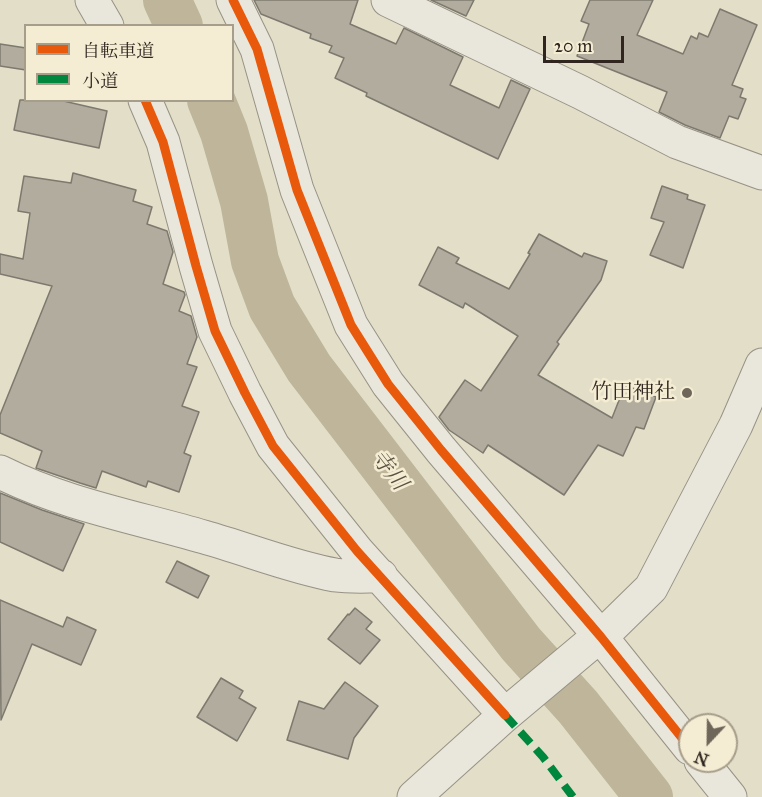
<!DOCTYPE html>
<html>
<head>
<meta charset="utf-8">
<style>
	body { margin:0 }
	#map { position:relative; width:762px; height:797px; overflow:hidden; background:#e3dec8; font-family:"IM FELL Great Primer","Noto Serif JP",serif }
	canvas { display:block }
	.legend { position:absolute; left:24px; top:24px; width:210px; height:78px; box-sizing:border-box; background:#f5edd3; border:2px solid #a69d8b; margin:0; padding:8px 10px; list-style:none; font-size:18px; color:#30261f }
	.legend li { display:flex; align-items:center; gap:12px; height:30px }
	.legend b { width:30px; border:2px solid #a69d8b }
	.north { position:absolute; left:678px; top:713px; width:60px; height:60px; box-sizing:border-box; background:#f5edd3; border:2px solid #a69d8b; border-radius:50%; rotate:202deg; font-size:16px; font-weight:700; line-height:24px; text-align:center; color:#30261f }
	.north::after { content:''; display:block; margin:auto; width:21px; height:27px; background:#6f665a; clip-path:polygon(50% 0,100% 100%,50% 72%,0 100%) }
	.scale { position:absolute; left:543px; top:36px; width:81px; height:27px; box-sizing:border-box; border:3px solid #30261f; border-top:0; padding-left:8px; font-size:18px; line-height:21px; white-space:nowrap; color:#30261f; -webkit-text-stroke:4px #f5edd3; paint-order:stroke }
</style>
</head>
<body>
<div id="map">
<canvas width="762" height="797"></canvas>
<ul class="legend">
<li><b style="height:8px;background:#e8590c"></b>自転車道</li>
<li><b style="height:8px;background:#00873e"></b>小道</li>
</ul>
<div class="north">N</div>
<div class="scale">20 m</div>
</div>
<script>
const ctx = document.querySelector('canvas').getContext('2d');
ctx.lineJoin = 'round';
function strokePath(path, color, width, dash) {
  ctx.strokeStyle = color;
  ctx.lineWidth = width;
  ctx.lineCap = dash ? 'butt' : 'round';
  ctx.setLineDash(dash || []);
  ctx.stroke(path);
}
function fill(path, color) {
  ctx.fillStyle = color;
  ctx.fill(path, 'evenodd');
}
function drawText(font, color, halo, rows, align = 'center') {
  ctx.font = font + ' "IM FELL Great Primer","Noto Serif JP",serif';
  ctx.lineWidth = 5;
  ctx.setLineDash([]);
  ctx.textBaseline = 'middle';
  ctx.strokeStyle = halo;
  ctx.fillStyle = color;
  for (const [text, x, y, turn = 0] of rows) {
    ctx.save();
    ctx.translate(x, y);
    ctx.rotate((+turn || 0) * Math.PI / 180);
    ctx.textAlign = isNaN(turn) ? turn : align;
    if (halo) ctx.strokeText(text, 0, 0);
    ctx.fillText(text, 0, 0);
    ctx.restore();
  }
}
const river = new Path2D(`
	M 167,0 L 179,26
	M 211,100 L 224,132 L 244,201 L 255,261 L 272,307 L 309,368 L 521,644 L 578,707 L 649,797`);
const building = new Path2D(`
	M 254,0 L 358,0 L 350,24 L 396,44 L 404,28 L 463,57 L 450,85 L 499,108 L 511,80 L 530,89 L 498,159 L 366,96 L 367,93 L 335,78 L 344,58 L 329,52 L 332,46 L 310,38 L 311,34 L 261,14 Z
	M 431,0 L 474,0 L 466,16 Z
	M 590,0 L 653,0 L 637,35 L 683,54 L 691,36 L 697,39 L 699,33 L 708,37 L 720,9 L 757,25 L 732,85 L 743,89 L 740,97 L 746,99 L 738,119 L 729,116 L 720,138 L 685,125 L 659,112 L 667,92 L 577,56 L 589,24 L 581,21 Z
	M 0,44 L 26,48 L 26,70 L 0,66 Z
	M 20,100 L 59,100 L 107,111 L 99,148 L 14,130 Z
	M 73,173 L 136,190 L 133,201 L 152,207 L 147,224 L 167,231 L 173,252 L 163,284 L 184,292 L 185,295 L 179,311 L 191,316 L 197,337 L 187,364 L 197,367 L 182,406 L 199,412 L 184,453 L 191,456 L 179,492 L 148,481 L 146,487 L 102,471 L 96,488 L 80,483 L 36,468 L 42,451 L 0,433 L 0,415 L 52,286 L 0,274 L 0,254 L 23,259 L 30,213 L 18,211 L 24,176 L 71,183 Z
	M 662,186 L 688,195 L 687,199 L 705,205 L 683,268 L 650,255 L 664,222 L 651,218 Z
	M 539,234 L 582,257 L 584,253 L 607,261 L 601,280 L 557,342 L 559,344 L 538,375 L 612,418 L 625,385 L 656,397 L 644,429 L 636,427 L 623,456 L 598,445 L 564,495 L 488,445 L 483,453 L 449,430 L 439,417 L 465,380 L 481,391 L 518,336 L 465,303 L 463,308 L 419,285 L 438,247 L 459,258 L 456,263 L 509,289 L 530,254 L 528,253 Z
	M 0,493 L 42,510 L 84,524 L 63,571 L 0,542 Z
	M 177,561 L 209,576 L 198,598 L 166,582 Z
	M 0,600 L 63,627 L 67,617 L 96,630 L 81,665 L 32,644 L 1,720 Z
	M 355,608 L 372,622 L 366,629 L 380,640 L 360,664 L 328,639 L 348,614 L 349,615 Z
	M 221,678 L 243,691 L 239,698 L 256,708 L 237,741 L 197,717 Z
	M 345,682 L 378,706 L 354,738 L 348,759 L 287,740 L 299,701 L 324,709 Z`);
const minor = new Path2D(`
	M 92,0 L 107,26
	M 233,0 L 257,49 L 297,190 L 351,325 L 388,384 L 441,450 L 601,637 L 690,748
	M 388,0 L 580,92 L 677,142 L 762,173
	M 145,100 L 163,142 L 196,266 L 215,331 L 245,393 L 273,446 L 357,551 L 505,715
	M 0,472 C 64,504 135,517 204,537 C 247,549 291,567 335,575 C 350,577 366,576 381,576
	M 701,761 L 730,797
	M 414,797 L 505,715 L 592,642 L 601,637 L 651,588 L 736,425 L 762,365`);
const quiet = new Path2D(`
	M 505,715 L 543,757 L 573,797`);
const cycleway = new Path2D(`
	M 233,0 L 257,49 L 297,190 L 351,325 L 388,384 L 441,450 L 601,637 L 690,748
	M 145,100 L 163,142 L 196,266 L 215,331 L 245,393 L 273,446 L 357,551 L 505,715`);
const markers = [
	[687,393,6,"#6f665a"]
];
const poiNames = [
	["竹田神社",675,393]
];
const waterNames = [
	["寺川",388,471,52]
];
strokePath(river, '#beb59a', 48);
fill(building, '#b1ac9e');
strokePath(building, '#7d796e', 1.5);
strokePath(minor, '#979285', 35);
strokePath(minor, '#e9e6db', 33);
strokePath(quiet, '#00873e', 8, [15, 8]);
strokePath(cycleway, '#e8590c', 9);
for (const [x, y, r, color] of markers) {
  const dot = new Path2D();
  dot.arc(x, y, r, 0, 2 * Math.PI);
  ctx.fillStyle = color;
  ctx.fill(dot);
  strokePath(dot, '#f5edd3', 2);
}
drawText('21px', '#30261f', '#f5edd3', poiNames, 'right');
drawText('italic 22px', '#5c5243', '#f5edd3', waterNames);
</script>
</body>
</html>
